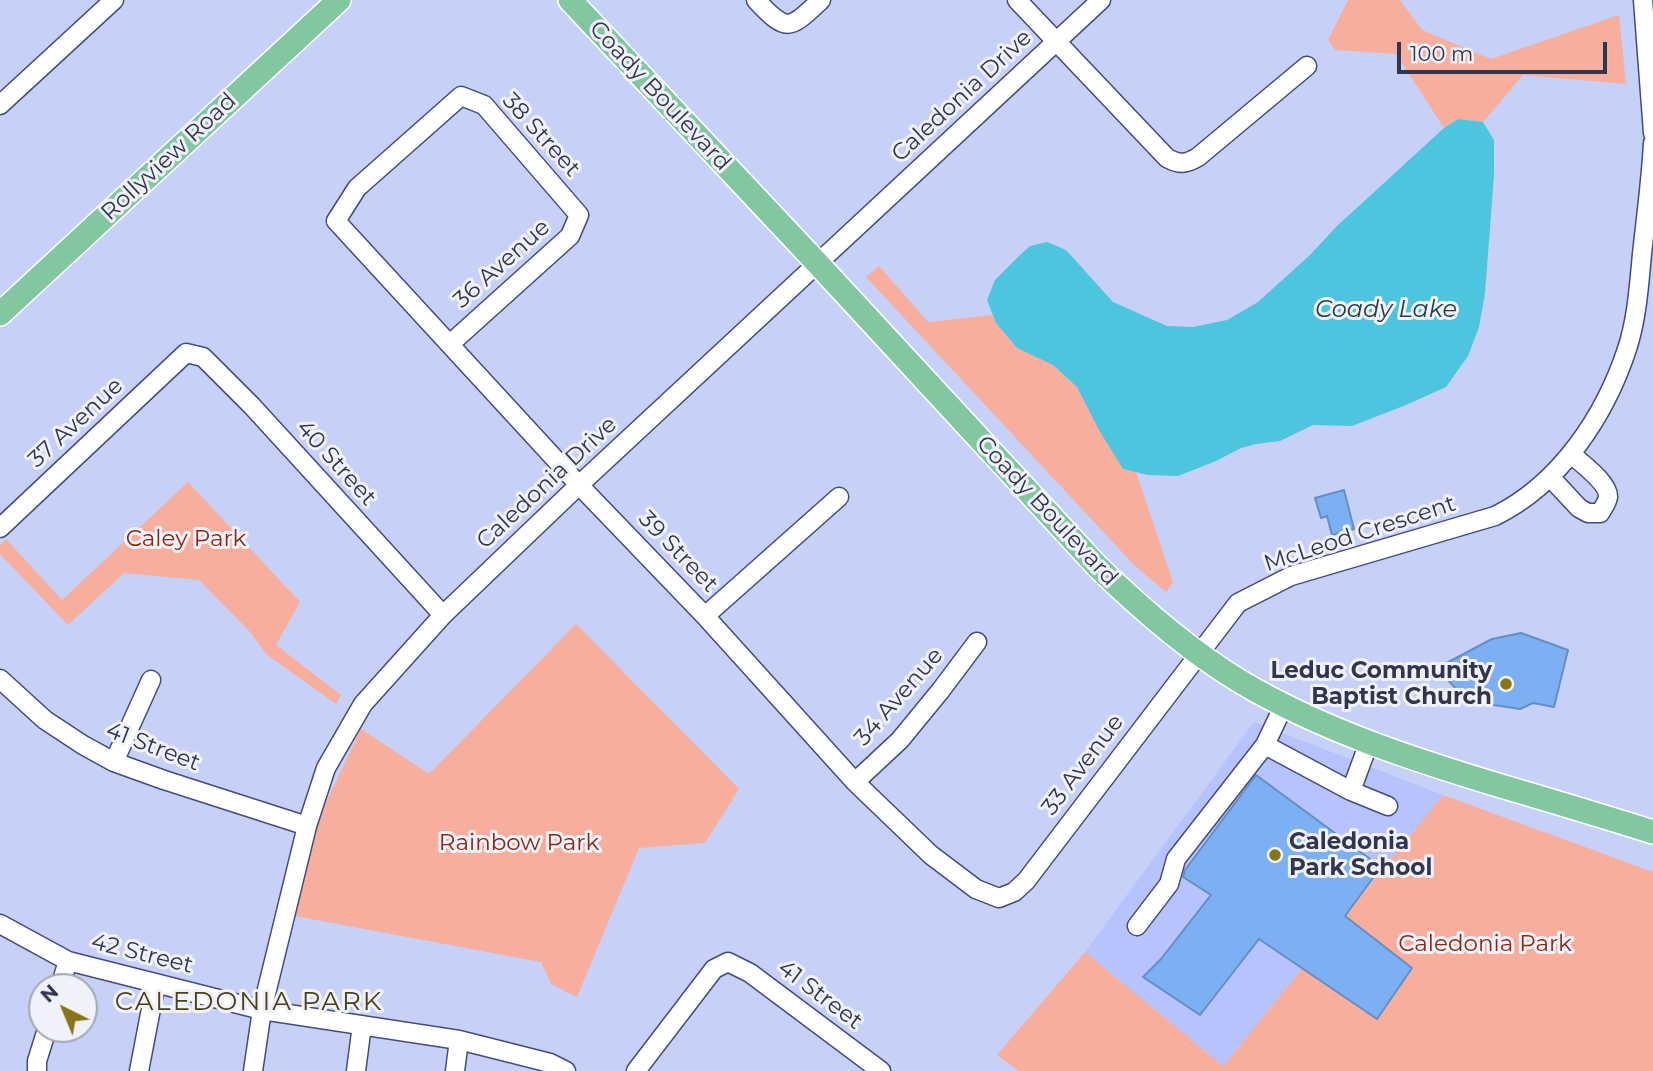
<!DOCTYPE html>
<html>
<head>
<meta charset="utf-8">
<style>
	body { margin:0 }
	#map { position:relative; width:1653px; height:1071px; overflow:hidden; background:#c7d0f7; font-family:Montserrat,sans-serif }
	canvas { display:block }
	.north { position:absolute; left:28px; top:973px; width:70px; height:70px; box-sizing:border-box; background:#f1f2f9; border:2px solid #a4a7b5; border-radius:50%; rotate:317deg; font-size:19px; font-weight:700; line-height:28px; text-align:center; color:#313650 }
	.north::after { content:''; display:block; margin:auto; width:24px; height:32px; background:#897417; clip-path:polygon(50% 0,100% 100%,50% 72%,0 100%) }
	.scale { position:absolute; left:1397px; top:42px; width:210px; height:32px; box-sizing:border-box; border:4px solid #313650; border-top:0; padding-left:9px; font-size:21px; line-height:24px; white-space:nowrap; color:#313650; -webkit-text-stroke:5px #f1f2f9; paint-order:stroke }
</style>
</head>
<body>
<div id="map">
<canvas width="1653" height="1071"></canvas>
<div class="north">N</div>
<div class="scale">100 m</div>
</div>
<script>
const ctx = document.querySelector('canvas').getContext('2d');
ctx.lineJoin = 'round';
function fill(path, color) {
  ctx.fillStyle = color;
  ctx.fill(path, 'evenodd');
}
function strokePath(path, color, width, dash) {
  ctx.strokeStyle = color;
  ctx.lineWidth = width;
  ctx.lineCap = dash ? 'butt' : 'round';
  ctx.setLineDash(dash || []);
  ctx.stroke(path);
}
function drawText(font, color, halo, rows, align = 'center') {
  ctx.font = font + ' Montserrat,sans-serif';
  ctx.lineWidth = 6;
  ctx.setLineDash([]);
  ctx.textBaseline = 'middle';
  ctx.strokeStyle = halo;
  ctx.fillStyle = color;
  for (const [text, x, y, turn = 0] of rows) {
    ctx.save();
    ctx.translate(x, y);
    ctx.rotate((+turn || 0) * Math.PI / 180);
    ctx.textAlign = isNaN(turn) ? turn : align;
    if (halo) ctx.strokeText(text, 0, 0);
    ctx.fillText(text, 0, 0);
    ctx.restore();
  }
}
const built = new Path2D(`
	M 1254,722 L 1443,795 L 1223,1067 L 1085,952 Z`);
const green = new Path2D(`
	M 1348,0 L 1400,0 L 1422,30 L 1491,59 L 1619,15 L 1626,84 L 1523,75 L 1483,122 L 1458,119 L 1444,128 L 1396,54 L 1335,50 L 1328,40 Z
	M 879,266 L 928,322 L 993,315 L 996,323 L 1017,348 L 1053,365 L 1077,387 L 1123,469 L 1136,472 L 1173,582 L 1166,592 L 1135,566 L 866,277 Z
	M 188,482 L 300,602 L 276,645 L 341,695 L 336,704 L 266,654 L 251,633 L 199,580 L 124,573 L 68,625 L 0,554 L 0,545 L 6,539 L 62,600 Z
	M 576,624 L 739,789 L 705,843 L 639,848 L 577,997 L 551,984 L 541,962 L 295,916 L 319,817 L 361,729 L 429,774 Z
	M 1443,795 L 1653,872 L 1653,1071 L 1019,1071 L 997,1055 L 1085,952 L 1223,1066 Z`);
const water = new Path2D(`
	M 1458,119 L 1483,122 L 1494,140 L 1494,175 L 1485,293 L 1479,327 L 1468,356 L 1446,387 L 1406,405 L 1352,426 L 1313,425 L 1280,441 L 1256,444 L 1241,448 L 1216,461 L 1178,476 L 1148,475 L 1123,469 L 1099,430 L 1077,387 L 1053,365 L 1017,348 L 996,323 L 987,300 L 995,280 L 1018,257 L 1030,246 L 1047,242 L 1066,250 L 1113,302 L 1167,326 L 1193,327 L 1227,320 L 1258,302 L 1310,255 L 1337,226 L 1444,128 Z`);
const building = new Path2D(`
	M 1344,490 L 1354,529 L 1332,535 L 1327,516 L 1321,518 L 1315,498 Z
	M 1521,633 L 1568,650 L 1554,707 L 1533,703 L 1520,709 L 1467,701 L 1437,668 L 1492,639 Z
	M 1256,775 L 1381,867 L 1345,916 L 1412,968 L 1377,1019 L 1259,939 L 1200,1015 L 1143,977 L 1161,959 L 1211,895 L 1183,877 L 1185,870 Z`);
const minor = new Path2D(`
	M 756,0 C 787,33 789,30 821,0
	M 1017,0 L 1167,158 C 1180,165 1186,164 1198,157 L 1307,66
	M 1643,0 L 1653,133
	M 0,105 L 114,0
	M 450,344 L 570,236 L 579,215 L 484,105 L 461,96 L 357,188 L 336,221 L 579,485 L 705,616 L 855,782 L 931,855 L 976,889 L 999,898 L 1014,892 L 1026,881 L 1238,603 L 1291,576 L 1495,516 C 1560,484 1605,416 1627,349 C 1637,319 1639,285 1642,254 C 1646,217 1651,180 1653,143
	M 1550,477 L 1579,508 L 1588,513 L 1600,513 C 1603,508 1607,503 1608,497 C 1609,483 1581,463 1571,454
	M 0,528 L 186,353 L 203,357 L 252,406 L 443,615
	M 705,616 L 839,497
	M 0,679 L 45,720 L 83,745 L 114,762 L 164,780 L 307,826
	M 1284,705 L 1265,745 L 1351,791 L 1369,742
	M 114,762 L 151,680
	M 855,782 L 900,740 L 941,690 L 977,642
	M 1351,791 L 1388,806
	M 0,924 L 68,961 L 262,1010 L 459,1040 L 550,1063 L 566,1071
	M 1137,926 L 1169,884 L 1176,859 L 1265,745
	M 60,987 L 68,961
	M 37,1071 L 37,1061 L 47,1029
	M 139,1071 L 156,983
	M 253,1071 L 262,1010 L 307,826 L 326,768 L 363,704 L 443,615 L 579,485 L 1101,0
	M 356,1071 L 362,1025
	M 455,1071 L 459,1040
	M 636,1071 L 714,969 L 728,962 L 750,973 L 881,1071`);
const major = new Path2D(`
	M 570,0 L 818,264 L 1097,566 C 1141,609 1188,650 1241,682 C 1322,730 1412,759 1501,786 C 1552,801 1602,816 1653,832
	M 0,314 L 339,0`);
const markers = [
	[1506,684,7,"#897417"],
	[1275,855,7,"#897417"]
];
const streetNames = [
	["Coady Boulevard",660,96,47],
	["Caledonia Drive",962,96,-43],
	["38 Street",541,135,48],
	["Rollyview Road",169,157,-43],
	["36 Avenue",502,264,-42],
	["37 Avenue",76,423,-43],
	["40 Street",336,463,48],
	["Caledonia Drive",547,483,-43],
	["Coady Boulevard",1047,511,47],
	["McLeod Crescent",1360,534,-18],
	["39 Street",678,552,46],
	["34 Avenue",899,697,-49],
	["41 Street",153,747,21],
	["33 Avenue",1083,765,-53],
	["42 Street",142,954,14],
	["41 Street",820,995,37]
];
const parkNames = [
	["Caley Park",186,539],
	["Rainbow Park",519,843],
	["Caledonia Park",1485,944]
];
const poiNames = [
	["Leduc Community",1492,671],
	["Baptist Church",1492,697],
	["Caledonia",1289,842,"left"],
	["Park School",1289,868,"left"]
];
const waterNames = [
	["Coady Lake",1386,310]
];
const quarterNames = [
	["CALEDONIA PARK",249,1002]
];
fill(built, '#b7c3fc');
fill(green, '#f7ae9c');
fill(water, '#4dc5df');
fill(building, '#7cb0f3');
strokePath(building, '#658ec3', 2);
strokePath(minor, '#424b82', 21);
strokePath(major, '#fff', 26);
strokePath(minor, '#fff', 18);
strokePath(major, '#83c7a1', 23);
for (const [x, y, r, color] of markers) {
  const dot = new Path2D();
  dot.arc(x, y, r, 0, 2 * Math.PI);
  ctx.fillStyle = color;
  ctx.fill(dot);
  strokePath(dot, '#f1f2f9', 2.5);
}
drawText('23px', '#313650', '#f1f2f9', streetNames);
drawText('23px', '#892910', '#f1f2f9', parkNames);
drawText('bold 23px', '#313650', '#f1f2f9', poiNames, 'right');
drawText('italic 24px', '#253f46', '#f1f2f9', waterNames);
ctx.letterSpacing = '2px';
drawText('26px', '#4c4118', '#f1f2f9', quarterNames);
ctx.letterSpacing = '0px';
</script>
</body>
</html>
